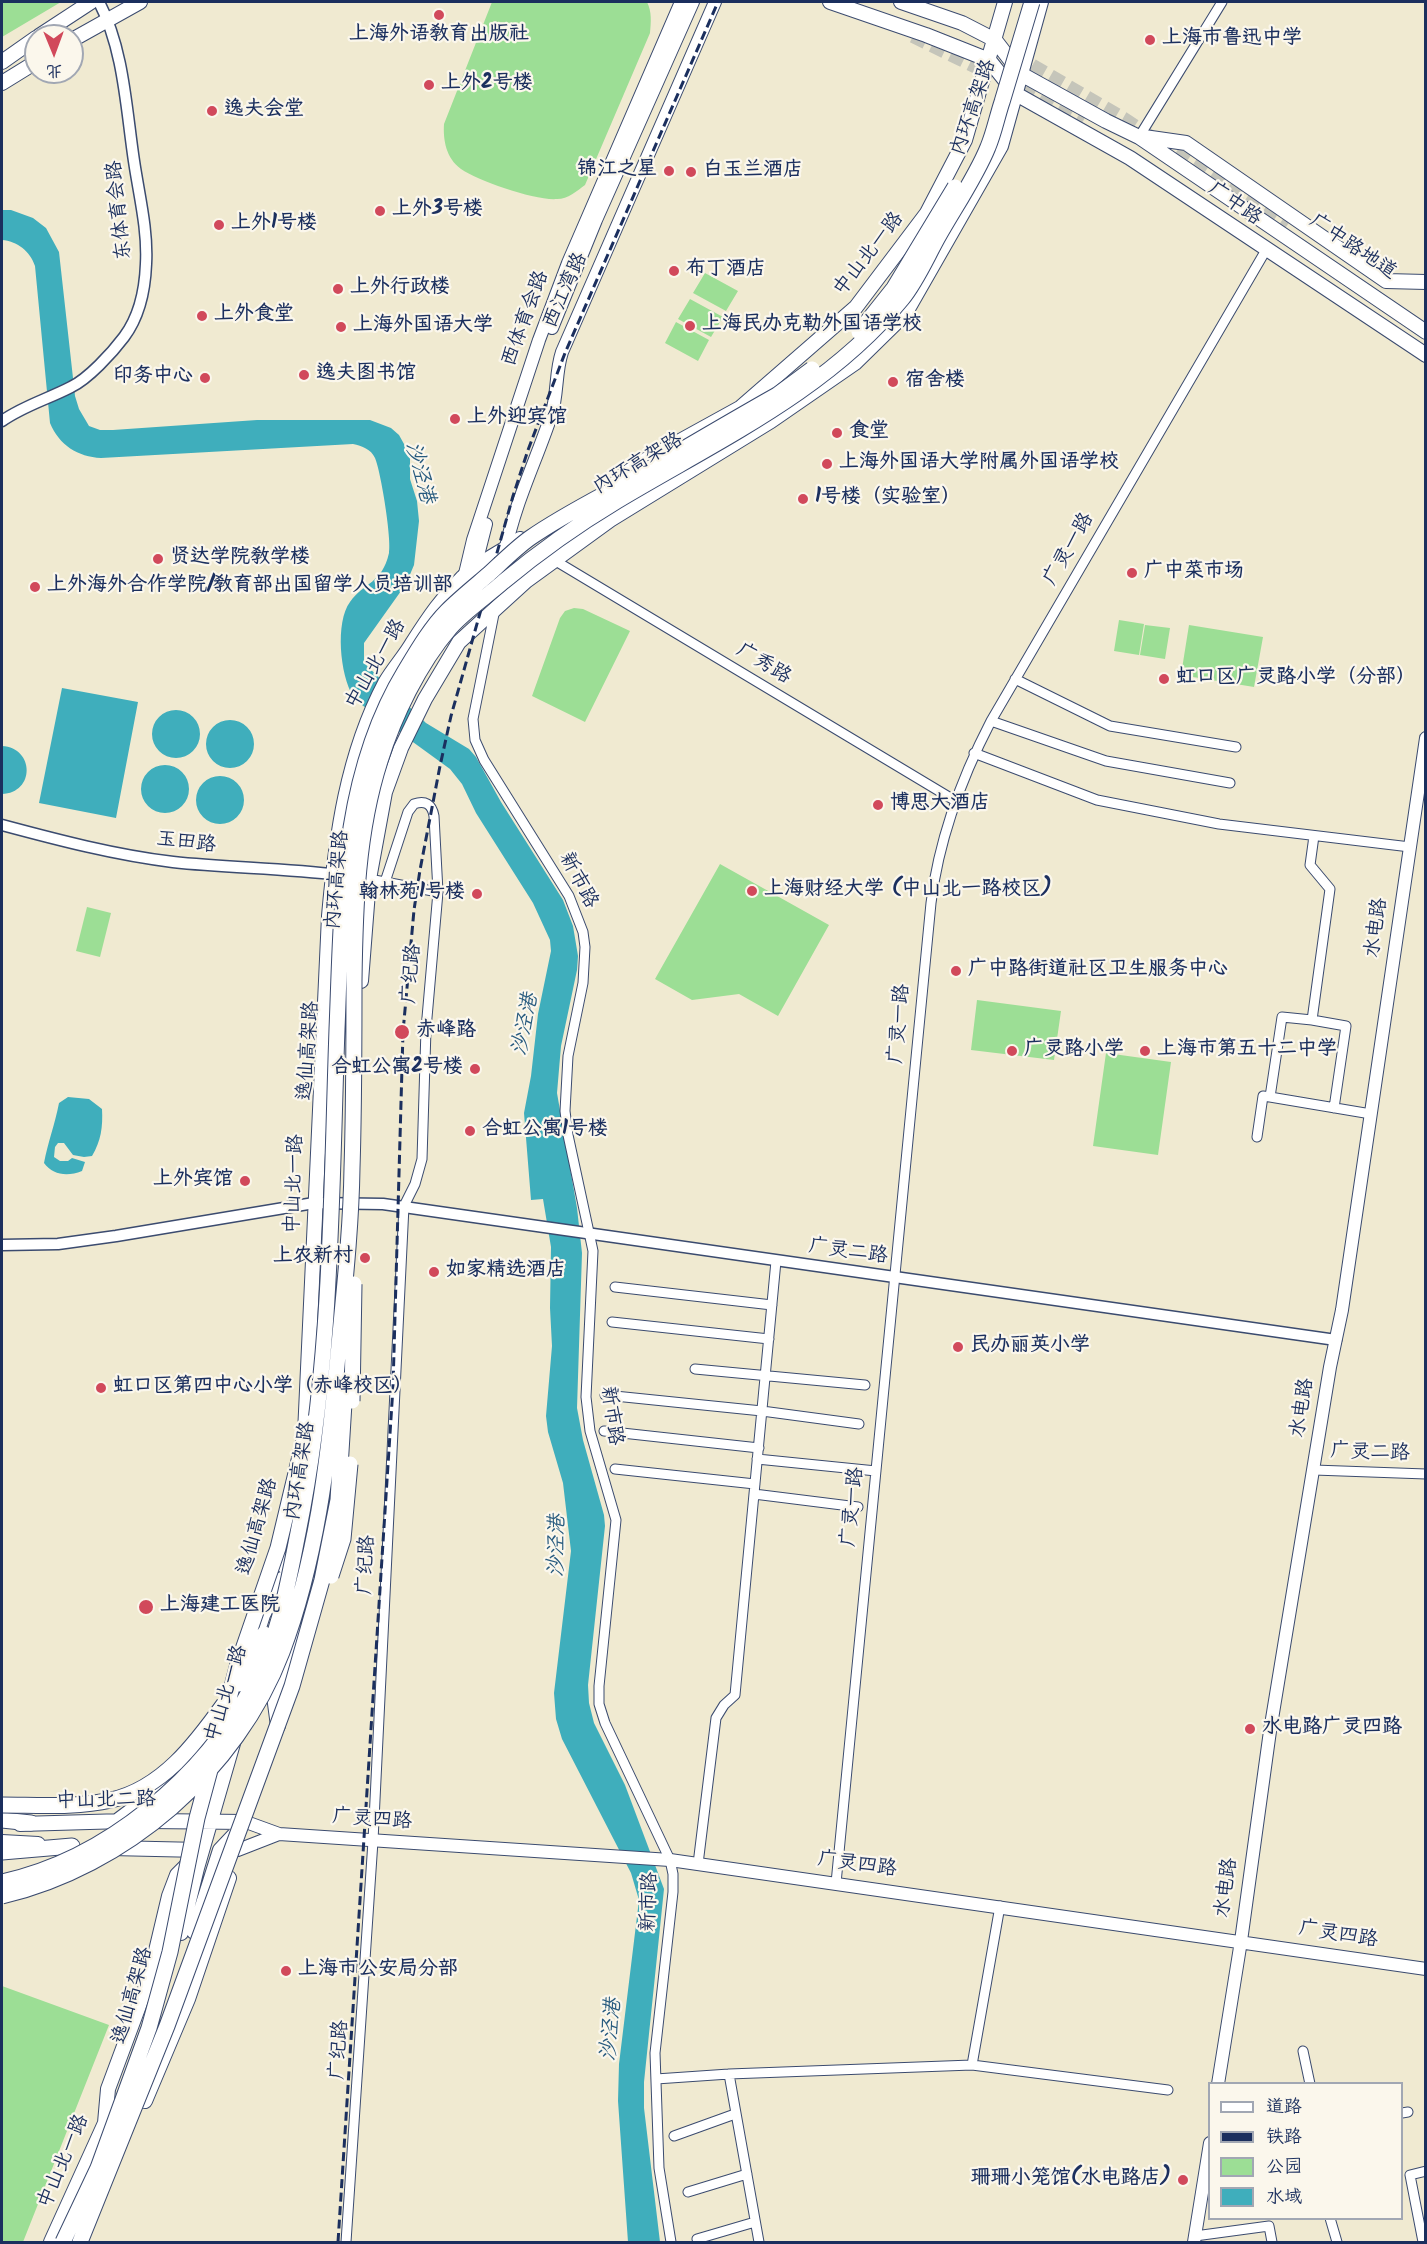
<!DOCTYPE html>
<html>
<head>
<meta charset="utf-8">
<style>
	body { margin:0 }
	#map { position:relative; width:1427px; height:2244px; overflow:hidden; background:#f0ead1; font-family:Kalam,"LXGW WenKai TC",sans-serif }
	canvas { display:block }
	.frame { position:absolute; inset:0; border:3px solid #1b2f5e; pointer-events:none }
	.legend { position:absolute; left:1208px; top:2082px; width:195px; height:138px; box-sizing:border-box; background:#fbf7ec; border:2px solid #a1a7b3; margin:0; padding:8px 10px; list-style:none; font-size:18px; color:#1b2f5e }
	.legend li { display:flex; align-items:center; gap:12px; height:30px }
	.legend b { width:30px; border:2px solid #a1a7b3 }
	.north { position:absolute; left:24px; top:24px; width:60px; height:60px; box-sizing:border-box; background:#fbf7ec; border:2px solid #a1a7b3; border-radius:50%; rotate:179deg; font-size:16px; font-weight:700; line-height:24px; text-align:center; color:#1b2f5e }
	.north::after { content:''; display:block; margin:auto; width:21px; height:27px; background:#d1495b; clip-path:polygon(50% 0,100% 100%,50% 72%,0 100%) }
</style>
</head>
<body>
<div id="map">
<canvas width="1427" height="2244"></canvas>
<div class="frame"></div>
<ul class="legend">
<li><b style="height:8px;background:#fff"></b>道路</li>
<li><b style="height:8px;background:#1b2f5e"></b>铁路</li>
<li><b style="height:16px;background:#9cde95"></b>公园</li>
<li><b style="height:16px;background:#3faebc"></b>水域</li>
</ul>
<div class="north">北</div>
</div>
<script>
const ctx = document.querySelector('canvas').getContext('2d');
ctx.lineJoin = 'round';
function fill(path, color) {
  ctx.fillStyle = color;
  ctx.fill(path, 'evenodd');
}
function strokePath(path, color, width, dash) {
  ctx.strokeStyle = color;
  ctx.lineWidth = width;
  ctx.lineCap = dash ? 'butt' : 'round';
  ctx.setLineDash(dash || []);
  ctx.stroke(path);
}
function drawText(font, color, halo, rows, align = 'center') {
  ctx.font = font + ' Kalam,"LXGW WenKai TC",sans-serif';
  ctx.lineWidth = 4.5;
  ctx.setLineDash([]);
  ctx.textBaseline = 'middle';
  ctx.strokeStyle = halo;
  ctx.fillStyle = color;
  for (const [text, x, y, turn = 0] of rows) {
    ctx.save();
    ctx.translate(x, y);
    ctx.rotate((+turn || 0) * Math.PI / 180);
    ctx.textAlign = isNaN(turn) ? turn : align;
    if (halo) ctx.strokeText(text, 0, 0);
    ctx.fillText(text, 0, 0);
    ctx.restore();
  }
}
const green = new Path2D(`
	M 2,2 L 61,2 L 2,37 Z
	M 492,2 L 647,2 C 652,12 651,22 650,33 L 585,185 C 577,191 568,199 557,199 C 536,201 478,181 461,169 C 446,158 443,140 444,124 Z
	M 705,273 L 738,291 L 726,311 L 693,293 Z
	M 690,299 L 723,317 L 711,337 L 678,319 Z
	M 676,322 L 709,340 L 698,361 L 665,343 Z
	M 574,608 L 583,609 L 630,631 L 585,722 L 532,696 L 560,618 L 565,611 Z
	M 1119,620 L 1144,624 L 1139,655 L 1114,651 Z
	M 1145,625 L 1170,628 L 1165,659 L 1140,655 Z
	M 1189,625 L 1263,637 L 1254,687 L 1181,675 Z
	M 720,864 L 829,925 L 778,1016 L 739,994 L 692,1000 L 655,979 Z
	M 87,907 L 111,913 L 100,957 L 76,951 Z
	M 977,1000 L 1061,1011 L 1054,1060 L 971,1050 Z
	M 1106,1053 L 1171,1062 L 1158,1155 L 1093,1146 Z
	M 2,1986 L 109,2025 L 23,2242 L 2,2242 Z`);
const water = new Path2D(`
	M 2,210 L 11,210 L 33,218 L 46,228 L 59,252 L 75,396 L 79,409 L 89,426 L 100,430 L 113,430 L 257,420 L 370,420 L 391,428 L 399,435 L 404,444 L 410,458 L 410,479 L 417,501 L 419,521 L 414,565 L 406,584 L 364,643 L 364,663 L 426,723 L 469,749 L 476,757 L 501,802 L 563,900 L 573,926 L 578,956 L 577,970 L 561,1046 L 557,1093 L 577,1208 L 582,1253 L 577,1408 L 583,1440 L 604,1515 L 605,1526 L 588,1685 L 589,1703 L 594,1723 L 625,1785 L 664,1889 L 644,2082 L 644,2108 L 660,2242 L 628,2242 L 618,2101 L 619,2064 L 639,1900 L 631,1873 L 562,1739 L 556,1719 L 554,1693 L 571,1551 L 563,1483 L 548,1432 L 546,1416 L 552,1346 L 550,1308 L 551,1247 L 543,1199 L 531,1200 L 524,1113 L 531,1076 L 538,1014 L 551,951 L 550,940 L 533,903 L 476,813 L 462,784 L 450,769 L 362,705 C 359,702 355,699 353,696 C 340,675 335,622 350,602 C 364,582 382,584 389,553 C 392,540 381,472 375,458 C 371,449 362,446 353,444 L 101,458 C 78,457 59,445 50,423 L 35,266 C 30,251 17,241 2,240 Z
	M 62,688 L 138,702 L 116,818 L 39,803 Z
	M152 734a24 24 0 1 1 48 0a24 24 0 1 1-48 0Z
	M206 744a24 24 0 1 1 48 0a24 24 0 1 1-48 0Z
	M 2,746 C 35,748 35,793 2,794 Z
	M141 789a24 24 0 1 1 48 0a24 24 0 1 1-48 0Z
	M196 800a24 24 0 1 1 48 0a24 24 0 1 1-48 0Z
	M 68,1097 L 89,1099 L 102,1109 C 103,1127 101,1141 92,1156 L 84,1157 L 73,1155 L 64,1143 L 58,1143 L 55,1147 L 54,1157 L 60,1161 L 68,1161 L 72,1158 L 85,1162 L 82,1171 C 67,1177 53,1175 44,1163 C 48,1142 55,1124 59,1103 Z`);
const primaryTunnel = new Path2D(`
	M 913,36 L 993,75
	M 1014,55 L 1124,119 L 1286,227
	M 1021,89 L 1082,123`);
const minor = new Path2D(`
	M 1139,137 L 1222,2
	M 554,560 L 954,800
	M 495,609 L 473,719 L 475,740 L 484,760 L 569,896 L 583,932 L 585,947 L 583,983 L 568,1056 L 565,1111 L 568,1135 L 593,1251 L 586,1397 L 590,1431 L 616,1520 L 599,1686 L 599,1704 L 605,1723 L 670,1860 L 673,1874 L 673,1892 L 655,2053 L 659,2168 L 671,2242
	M 1015,679 L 1110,726 L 1236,747
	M 991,721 L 1106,761 L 1230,783
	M 974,753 L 1097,800 L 1219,824 L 1410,847
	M 369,879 L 438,892
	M 1312,1020 L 1346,1026 L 1334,1108
	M 1270,1097 L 1371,1114
	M 1257,1137 L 1263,1096 L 1270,1097 L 1282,1017 L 1312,1020 L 1330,889 L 1310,865 L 1314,836
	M 615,1287 L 772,1305
	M 612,1322 L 769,1339
	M 695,1369 L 865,1385
	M 605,1395 L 762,1411 L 859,1424
	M 604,1431 L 759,1448
	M 757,1459 L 876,1471
	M 615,1469 L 755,1484
	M 1314,1470 L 1426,1474
	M 754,1494 L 858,1507
	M 698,1864 L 716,1718 L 724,1705 L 735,1695 L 776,1261
	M 836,1883 L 931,903 C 939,838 961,779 991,721 L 1266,250
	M 1303,2051 L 1310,2084
	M 972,2065 L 1000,1906
	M 729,2074 L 759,2242
	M 656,2079 L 729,2074 L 972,2065 L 1168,2090
	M 1402,2113 L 1408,2112
	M 674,2136 L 735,2114
	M 688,2192 L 747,2174
	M 1330,2218 L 1337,2242
	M 1195,2236 L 1269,2226 L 1272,2242
	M 697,2239 L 755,2222
	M 346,2242 L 373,1841 L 404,1206 L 415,1184 L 422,1159 L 426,1029 L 438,892 L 434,816 C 432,804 425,800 414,804 L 408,812 L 385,882
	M 1423,2242 L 1410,2175 L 1426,2171`);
const tertiary = new Path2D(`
	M 2,421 C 23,406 48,399 71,387 C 88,379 112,353 124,337 C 139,317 145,290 146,264 C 148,230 139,195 134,161 C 126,108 124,50 99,2
	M 2,825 C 58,840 115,855 173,862 C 228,868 284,868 339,875
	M 2,1245 L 58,1244 L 116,1236 L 314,1203 L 383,1204 L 1336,1340`);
const secondary = new Path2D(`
	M 552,328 L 596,220 L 693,2
	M 505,552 C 514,505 536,461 551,416 C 558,395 555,373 562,352 L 715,2
	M 474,571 L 486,524
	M 464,578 L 473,540 L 539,340 L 568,263 L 681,2
	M 246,1822 L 279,1834 L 670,1860 L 1426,1969
	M 238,1850 L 279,1834
	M 1218,2084 L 1241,1941 L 1270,1731 L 1330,1367 L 1342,1310 L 1426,738
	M 1194,2242 L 1210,2143`);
const primary = new Path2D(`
	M 830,2 L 926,35 L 989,60 L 1016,94 L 1130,158 L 1426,355
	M 901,2 L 962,23 L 995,40 L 1021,74 L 1106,121 L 1139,137 L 1426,332
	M 39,36 L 91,2
	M 72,40 L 140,2
	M 2,62 L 36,38
	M 2,83 L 36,62
	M 1144,137 L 1186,143 L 1386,281 L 1426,282
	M 618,479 L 642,462 L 740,408 L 856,307 L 927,213 L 965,140 L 1005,2
	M 361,981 L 369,879 L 385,792 L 401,748 L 425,699 L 459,642 L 526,581 L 610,520 L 771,421 L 855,363 L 905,314 L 1001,146 L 1041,2
	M 305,1433 L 329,916 C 336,836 347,755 385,683 C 393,669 405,656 413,642 C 429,617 442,598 463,577 C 479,562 502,552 520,539
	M 284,1566 L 294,1508
	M 253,1646 L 263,1615 L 282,1579
	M 278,1726 L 274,1696 L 289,1658 L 321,1558
	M 117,1821 L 176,1777
	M 149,1821 L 246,1822
	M 20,1824 L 124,1821
	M 2,1842 L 38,1844
	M 111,1848 L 200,1850
	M 194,1932 L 220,1850 L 237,1832
	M 181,1933 L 197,1868 L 234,1740
	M 145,2101 L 188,1999 L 229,1878
	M 51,2242 L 105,2123 L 108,2089 L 150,1976 L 169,1896 L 177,1875 L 190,1862`);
const trunk = new Path2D(`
	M 2,1820 L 31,1823
	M 2,1852 L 72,1846`);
const rail = new Path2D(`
	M 338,2242 L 393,1387 L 403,1032 L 414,910 L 420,870 L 440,766 L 451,716 L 513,496 L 528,450 L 565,353 L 718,2`);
const trunkBridge = new Path2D(`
	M 859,332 L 894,288 L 955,187
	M 352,1401 L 354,1284
	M 331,1576 L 343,1539 L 350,1464
	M 238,1684 L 264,1634
	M 221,1729 L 238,1664 L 278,1548 L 308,1423
	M 2,1805 C 37,1805 76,1808 111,1800 C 162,1789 196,1743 224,1704
	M 2,1882 C 107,1859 204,1777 254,1683 C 279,1637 288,1583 298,1533 C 332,1367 331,1198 337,1029 C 342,908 340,778 405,671 C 417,651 431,627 447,611 C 460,598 475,586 489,574 C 502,562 516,548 530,538 C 563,515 600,497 634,478 C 682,450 729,422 777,395 L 812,369
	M 2,1896 C 125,1867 237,1771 282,1652 C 316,1562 328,1462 337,1366 C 343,1300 351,1234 352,1168 C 354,1106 354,1043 354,981 C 355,907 357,833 380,761 C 394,716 419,664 450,628 C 465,611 486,597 503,582 C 539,552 577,525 617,501 C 717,441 827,391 902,299 C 916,282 926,259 937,239 C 953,210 976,177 988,147 C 994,133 997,117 1002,102 C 1012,69 1022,35 1032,2
	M 63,2242 L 98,2168 L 149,2028 L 170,1952 L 197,1818 L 210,1770
	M 80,2242 L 167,2026 L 292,1686 L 322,1580 L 338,1500 L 345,1387`);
const markers = [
	[439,15,6,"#d1495b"],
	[1150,40,6,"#d1495b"],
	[429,85,6,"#d1495b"],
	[212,111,6,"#d1495b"],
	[669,171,6,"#d1495b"],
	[691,172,6,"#d1495b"],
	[380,211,6,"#d1495b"],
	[219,225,6,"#d1495b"],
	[674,271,6,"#d1495b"],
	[338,289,6,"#d1495b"],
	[202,316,6,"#d1495b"],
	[690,326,6,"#d1495b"],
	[341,327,6,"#d1495b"],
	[304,375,6,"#d1495b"],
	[205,378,6,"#d1495b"],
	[893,382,6,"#d1495b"],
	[455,419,6,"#d1495b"],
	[837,433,6,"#d1495b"],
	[827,464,6,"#d1495b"],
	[803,499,6,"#d1495b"],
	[158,559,6,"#d1495b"],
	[1132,573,6,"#d1495b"],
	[35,587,6,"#d1495b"],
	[1164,679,6,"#d1495b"],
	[878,805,6,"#d1495b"],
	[752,891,6,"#d1495b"],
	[477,894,6,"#d1495b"],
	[956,971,6,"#d1495b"],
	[402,1032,8,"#d1495b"],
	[1012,1051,6,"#d1495b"],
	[1145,1051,6,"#d1495b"],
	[475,1069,6,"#d1495b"],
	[470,1131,6,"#d1495b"],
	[245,1181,6,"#d1495b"],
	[365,1258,6,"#d1495b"],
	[434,1272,6,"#d1495b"],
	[958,1347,6,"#d1495b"],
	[101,1388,6,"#d1495b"],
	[146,1607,8,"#d1495b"],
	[1250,1729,6,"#d1495b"],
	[286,1971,6,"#d1495b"],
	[1183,2180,6,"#d1495b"]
];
const poiNames = [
	["上海外语教育出版社",439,36,"center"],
	["上海市鲁迅中学",1162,40],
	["上外2号楼",441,85],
	["逸夫会堂",224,111],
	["锦江之星",657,171,"right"],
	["白玉兰酒店",703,172],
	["上外3号楼",392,211],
	["上外1号楼",231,225],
	["布丁酒店",686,271],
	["上外行政楼",350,289],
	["上外食堂",214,316],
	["上海民办克勒外国语学校",702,326],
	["上海外国语大学",353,327],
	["逸夫图书馆",316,375],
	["印务中心",193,378,"right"],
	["宿舍楼",905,382],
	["上外迎宾馆",467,419],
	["食堂",849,433],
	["上海外国语大学附属外国语学校",839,464],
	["1号楼（实验室）",815,499],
	["贤达学院教学楼",170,559],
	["广中菜市场",1144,573],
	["上外海外合作学院/教育部出国留学人员培训部",47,587],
	["虹口区广灵路小学（分部）",1176,679],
	["博思大酒店",890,805],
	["上海财经大学 (中山北一路校区)",764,891],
	["翰林苑1号楼",465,894,"right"],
	["广中路街道社区卫生服务中心",968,971],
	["赤峰路",416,1032],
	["广灵路小学",1024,1051],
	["上海市第五十二中学",1157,1051],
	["合虹公寓2号楼",463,1069,"right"],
	["合虹公寓1号楼",482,1131],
	["上外宾馆",233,1181,"right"],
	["上农新村",353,1258,"right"],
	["如家精选酒店",446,1272],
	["民办丽英小学",970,1347],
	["虹口区第四中心小学（赤峰校区）",113,1388],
	["上海建工医院",160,1607],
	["水电路广灵四路",1262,1729],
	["上海市公安局分部",298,1971],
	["珊珊小笼馆(水电路店)",1171,2180,"right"]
];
const streetNames = [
	["内环高架路",975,108,-71],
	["广中路",1234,205,35],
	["东体育会路",121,210,-96],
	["广中路地道",1352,248,34],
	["中山北一路",870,255,-52],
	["西江湾路",567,291,-66],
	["西体育会路",527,319,-70],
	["内环高架路",639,465,-31],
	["广灵一路",1070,550,-60],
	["中山北一路",377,665,-60],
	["广秀路",763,665,31],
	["玉田路",186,844,7],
	["内环高架路",339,880,-85],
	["新市路",577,881,62],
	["水电路",1378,928,-82],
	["广纪路",413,974,-85],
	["广灵一路",901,1024,-85],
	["逸仙高架路",310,1051,-86],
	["中山北一路",296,1184,-88],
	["广灵二路",848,1253,8],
	["水电路",1304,1408,-81],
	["新市路",610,1416,82],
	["广灵二路",1370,1454,2],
	["内环高架路",302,1471,-81],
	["广灵一路",854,1507,-84],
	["逸仙高架路",259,1527,-74],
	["广纪路",368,1565,-87],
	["中山北一路",228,1694,-73],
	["中山北二路",106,1802,-1],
	["广灵四路",372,1821,4],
	["广灵四路",857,1866,8],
	["水电路",1228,1888,-82],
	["新市路",651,1902,-88],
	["广灵四路",1338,1936,9],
	["逸仙高架路",134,1996,-74],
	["广纪路",341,2050,-86],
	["中山北一路",65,2162,-67]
];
const waterNames = [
	["沙泾港",418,473,75],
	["沙泾港",527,1025,-79],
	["沙泾港",559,1546,-89],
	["沙泾港",613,2030,-85]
];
fill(green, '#9cde95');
fill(water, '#3faebc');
strokePath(primaryTunnel, '#c5c5ba', 14, [14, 7]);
strokePath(minor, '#3b4b6f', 11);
strokePath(tertiary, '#3b4b6f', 13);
strokePath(secondary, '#3b4b6f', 14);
strokePath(primary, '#3b4b6f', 16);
strokePath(trunk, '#3b4b6f', 17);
strokePath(minor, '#fff', 9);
strokePath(tertiary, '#fff', 10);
strokePath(secondary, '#fff', 12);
strokePath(primary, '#fff', 14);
strokePath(trunk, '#fff', 15);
strokePath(rail, '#1b2f5e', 3, [9, 4.5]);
strokePath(trunkBridge, '#3b4b6f', 17, []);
strokePath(trunkBridge, '#fff', 15);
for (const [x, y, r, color] of markers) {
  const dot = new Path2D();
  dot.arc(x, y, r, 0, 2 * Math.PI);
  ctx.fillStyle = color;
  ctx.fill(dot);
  strokePath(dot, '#fbf7ec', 2);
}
drawText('bold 20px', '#1b2f5e', '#fbf7ec', poiNames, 'left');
drawText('20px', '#1b2f5e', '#fbf7ec', streetNames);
drawText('italic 21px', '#285b7f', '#fbf7ec', waterNames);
</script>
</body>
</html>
